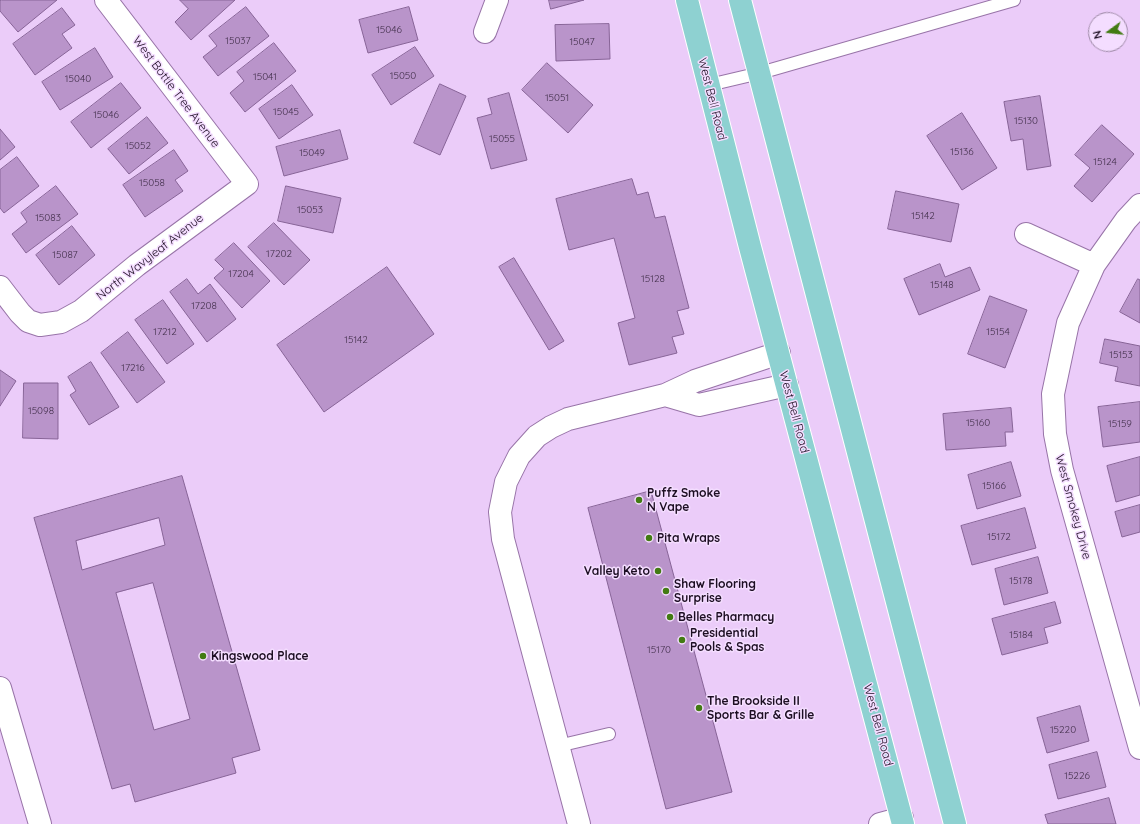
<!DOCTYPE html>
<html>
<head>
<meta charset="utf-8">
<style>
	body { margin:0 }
	#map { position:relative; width:1140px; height:824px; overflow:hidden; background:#ebccf9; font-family:Quicksand,sans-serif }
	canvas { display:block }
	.north { position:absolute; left:1088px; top:12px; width:40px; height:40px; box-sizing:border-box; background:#f4ddff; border:1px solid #9e8aa7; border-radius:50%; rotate:255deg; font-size:11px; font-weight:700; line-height:16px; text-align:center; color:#1c0e22 }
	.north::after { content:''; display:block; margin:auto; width:14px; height:18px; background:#427b13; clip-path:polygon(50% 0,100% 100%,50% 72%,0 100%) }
</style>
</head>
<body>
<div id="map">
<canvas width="1140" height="824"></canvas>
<div class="north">N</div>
</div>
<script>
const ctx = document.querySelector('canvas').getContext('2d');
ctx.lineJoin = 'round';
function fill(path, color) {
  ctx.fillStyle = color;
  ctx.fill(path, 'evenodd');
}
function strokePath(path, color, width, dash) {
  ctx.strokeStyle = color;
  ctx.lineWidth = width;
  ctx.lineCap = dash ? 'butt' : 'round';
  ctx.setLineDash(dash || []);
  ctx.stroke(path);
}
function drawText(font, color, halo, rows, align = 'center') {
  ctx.font = font + ' Quicksand,sans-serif';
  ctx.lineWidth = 3;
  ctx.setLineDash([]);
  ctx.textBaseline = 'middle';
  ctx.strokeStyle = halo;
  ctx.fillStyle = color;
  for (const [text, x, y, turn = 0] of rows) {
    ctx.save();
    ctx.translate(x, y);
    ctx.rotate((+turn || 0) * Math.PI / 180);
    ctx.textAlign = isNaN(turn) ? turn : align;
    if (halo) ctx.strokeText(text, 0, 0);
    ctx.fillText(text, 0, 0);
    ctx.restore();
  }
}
const building = new Path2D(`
	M 2,0 L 57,0 L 18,32 L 0,11 L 0,1 Z
	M 180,0 L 235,0 L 191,40 L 175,22 L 188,9 Z
	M 549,0 L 584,0 L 551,9 Z
	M 246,7 L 269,36 L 218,76 L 203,57 L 217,46 L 209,36 Z
	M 409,7 L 418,40 L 368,53 L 359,20 Z
	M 62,8 L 75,25 L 62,34 L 72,48 L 35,75 L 13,44 Z
	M 609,24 L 610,59 L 556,61 L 555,25 Z
	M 274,43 L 296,71 L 245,112 L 230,93 L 244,81 L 237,72 Z
	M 415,47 L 434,76 L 391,105 L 372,75 Z
	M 95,48 L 113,77 L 60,110 L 42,82 Z
	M 547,63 L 593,105 L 568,133 L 522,90 Z
	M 121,83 L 141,108 L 91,148 L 71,122 Z
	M 440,84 L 466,96 L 440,155 L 414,143 Z
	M 292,85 L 313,115 L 279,139 L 259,109 Z
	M 509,93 L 527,160 L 491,169 L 477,118 L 492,114 L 488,99 Z
	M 1040,96 L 1051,166 L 1027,170 L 1023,139 L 1011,141 L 1004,102 Z
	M 962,113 L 997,168 L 962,190 L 927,136 Z
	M 147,117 L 168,143 L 129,174 L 108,149 Z
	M 1102,125 L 1134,154 L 1092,202 L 1074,186 L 1090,168 L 1075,155 Z
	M 0,129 L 15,147 L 0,160 Z
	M 340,130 L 348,159 L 284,176 L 276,147 Z
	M 174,150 L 188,171 L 175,180 L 183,191 L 145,217 L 123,185 Z
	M 17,157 L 39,186 L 4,213 L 0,208 L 0,170 Z
	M 632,179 L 637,195 L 648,192 L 655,218 L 665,216 L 689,308 L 677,311 L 684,334 L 672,337 L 677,353 L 629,365 L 618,323 L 635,318 L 614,238 L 569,250 L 556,199 Z
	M 56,186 L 78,214 L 26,253 L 12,234 L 27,222 L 21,213 Z
	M 286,186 L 341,198 L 333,233 L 278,221 Z
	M 896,191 L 959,204 L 951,242 L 888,229 Z
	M 274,223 L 310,260 L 284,285 L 248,247 Z
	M 72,226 L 95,255 L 59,285 L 36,255 Z
	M 234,243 L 270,281 L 242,308 L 214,278 L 224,269 L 215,260 Z
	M 514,258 L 564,341 L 549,350 L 499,267 Z
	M 940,264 L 945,277 L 970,267 L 980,290 L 919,315 L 904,279 Z
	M 387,267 L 434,334 L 324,412 L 277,345 Z
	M 187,279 L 198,294 L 210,284 L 236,319 L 207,342 L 170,292 Z
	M 1138,279 L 1140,280 L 1140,323 L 1120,312 Z
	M 990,296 L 1027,310 L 1005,368 L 968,354 Z
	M 163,300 L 194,344 L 167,364 L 135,320 Z
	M 128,332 L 165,382 L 137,403 L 101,353 Z
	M 1105,339 L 1140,346 L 1140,386 L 1115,381 L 1118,367 L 1100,363 Z
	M 91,362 L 119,407 L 89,425 L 70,395 L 76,391 L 68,377 Z
	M 0,370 L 16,381 L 0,406 Z
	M 24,383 L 58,383 L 58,439 L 23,438 Z
	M 1140,402 L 1140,442 L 1103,447 L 1098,407 Z
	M 1011,408 L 1013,432 L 1005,432 L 1006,446 L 946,450 L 943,414 Z
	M 1140,457 L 1140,495 L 1116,502 L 1107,466 Z
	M 1011,462 L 1021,496 L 977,509 L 968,475 Z
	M 182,476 L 260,750 L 232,758 L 236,773 L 135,802 L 130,784 L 112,789 L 34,518 ZM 159,518 L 165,545 L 82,570 L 76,541 ZM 153,583 L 190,719 L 154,730 L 116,593 Z
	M 651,491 L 732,792 L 666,809 L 588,508 Z
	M 1140,505 L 1140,532 L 1122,537 L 1115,512 Z
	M 1025,508 L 1036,548 L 972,565 L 961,526 Z
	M 1038,557 L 1048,593 L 1004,605 L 995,569 Z
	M 1055,602 L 1061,623 L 1044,628 L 1048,643 L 1002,655 L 992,619 Z
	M 1080,706 L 1089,741 L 1047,753 L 1037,718 Z
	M 1097,752 L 1106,787 L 1058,799 L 1049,765 Z
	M 1109,798 L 1116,824 L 1048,824 L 1045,815 Z`);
const service = new Path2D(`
	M 709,85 L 760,73 L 1014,0
	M 558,746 L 609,734`);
const minor = new Path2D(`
	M 485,32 L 497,0
	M 1140,205 L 1126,220 L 1094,265 L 1068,323 L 1053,394 L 1055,434 L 1062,470 L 1140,748
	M 1026,234 L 1094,265
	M 0,287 L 20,313 L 28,321 L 40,325 L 61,322 L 81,311 L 137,265 L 247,184 L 106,0
	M 665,395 L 699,405 L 787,385
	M 0,688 L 40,824
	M 579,824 L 503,539 L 500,512 L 506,482 L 519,456 L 537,436 L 551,427 L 568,419 L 665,395 L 695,381 L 779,353
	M 880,824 L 902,818`);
const primary = new Path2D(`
	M 687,0 L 750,247 L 903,824
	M 740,0 L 955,824`);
const markers = [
	[639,500,4,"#427b13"],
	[649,538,4,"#427b13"],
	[658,571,4,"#427b13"],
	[666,591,4,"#427b13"],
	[670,617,4,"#427b13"],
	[682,640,4,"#427b13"],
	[203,656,4,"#427b13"],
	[699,708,4,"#427b13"]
];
const numberNames = [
	["15046",389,30],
	["15037",238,41],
	["15047",582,42],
	["15050",403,76],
	["15041",265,77],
	["15040",78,79],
	["15051",557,98],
	["15045",286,112],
	["15046",106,115],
	["15130",1026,121],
	["15055",502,139],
	["15052",138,146],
	["15136",962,152],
	["15049",312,153],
	["15124",1105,162],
	["15058",152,183],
	["15053",310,210],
	["15142",923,216],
	["15083",48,218],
	["17202",279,254],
	["15087",65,255],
	["17204",241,274],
	["15128",653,279],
	["15148",942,285],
	["17208",204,306],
	["17212",165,332],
	["15154",998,332],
	["15142",356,340],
	["15153",1121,355],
	["17216",133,368],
	["15098",41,411],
	["15160",978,423],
	["15159",1120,424],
	["15166",994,486],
	["15172",999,537],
	["15178",1021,581],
	["15184",1021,635],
	["15170",659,650],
	["15220",1063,730],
	["15226",1077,776]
];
const streetNames = [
	["West Bottle Tree Avenue",176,92,53],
	["West Bell Road",712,99,76],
	["North Wavyleaf Avenue",150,257,-38],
	["West Bell Road",794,412,75],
	["West Smokey Drive",1073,507,75],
	["West Bell Road",878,725,75]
];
const poiNames = [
	["Puffz Smoke",647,493],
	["N Vape",647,507],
	["Pita Wraps",657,538],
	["Valley Keto",650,571,"right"],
	["Shaw Flooring",674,584],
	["Surprise",674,598],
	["Belles Pharmacy",678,617],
	["Presidential",690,633],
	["Pools & Spas",690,647],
	["Kingswood Place",211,656],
	["The Brookside II",707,701],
	["Sports Bar & Grille",707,715]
];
fill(building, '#b994ca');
strokePath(building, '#876497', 1);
strokePath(service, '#9874a8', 14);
strokePath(minor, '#9874a8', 24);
strokePath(primary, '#fff', 24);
strokePath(service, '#fff', 12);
strokePath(minor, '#fff', 22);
strokePath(primary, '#8ed1d1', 22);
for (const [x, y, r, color] of markers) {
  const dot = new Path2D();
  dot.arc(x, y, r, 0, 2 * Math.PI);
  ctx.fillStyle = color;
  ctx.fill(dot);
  strokePath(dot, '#f4ddff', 1.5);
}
drawText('10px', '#43304c', null, numberNames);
drawText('12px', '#1c0e22', '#f4ddff', streetNames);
drawText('bold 12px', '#1c0e22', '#f4ddff', poiNames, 'left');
</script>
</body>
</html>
